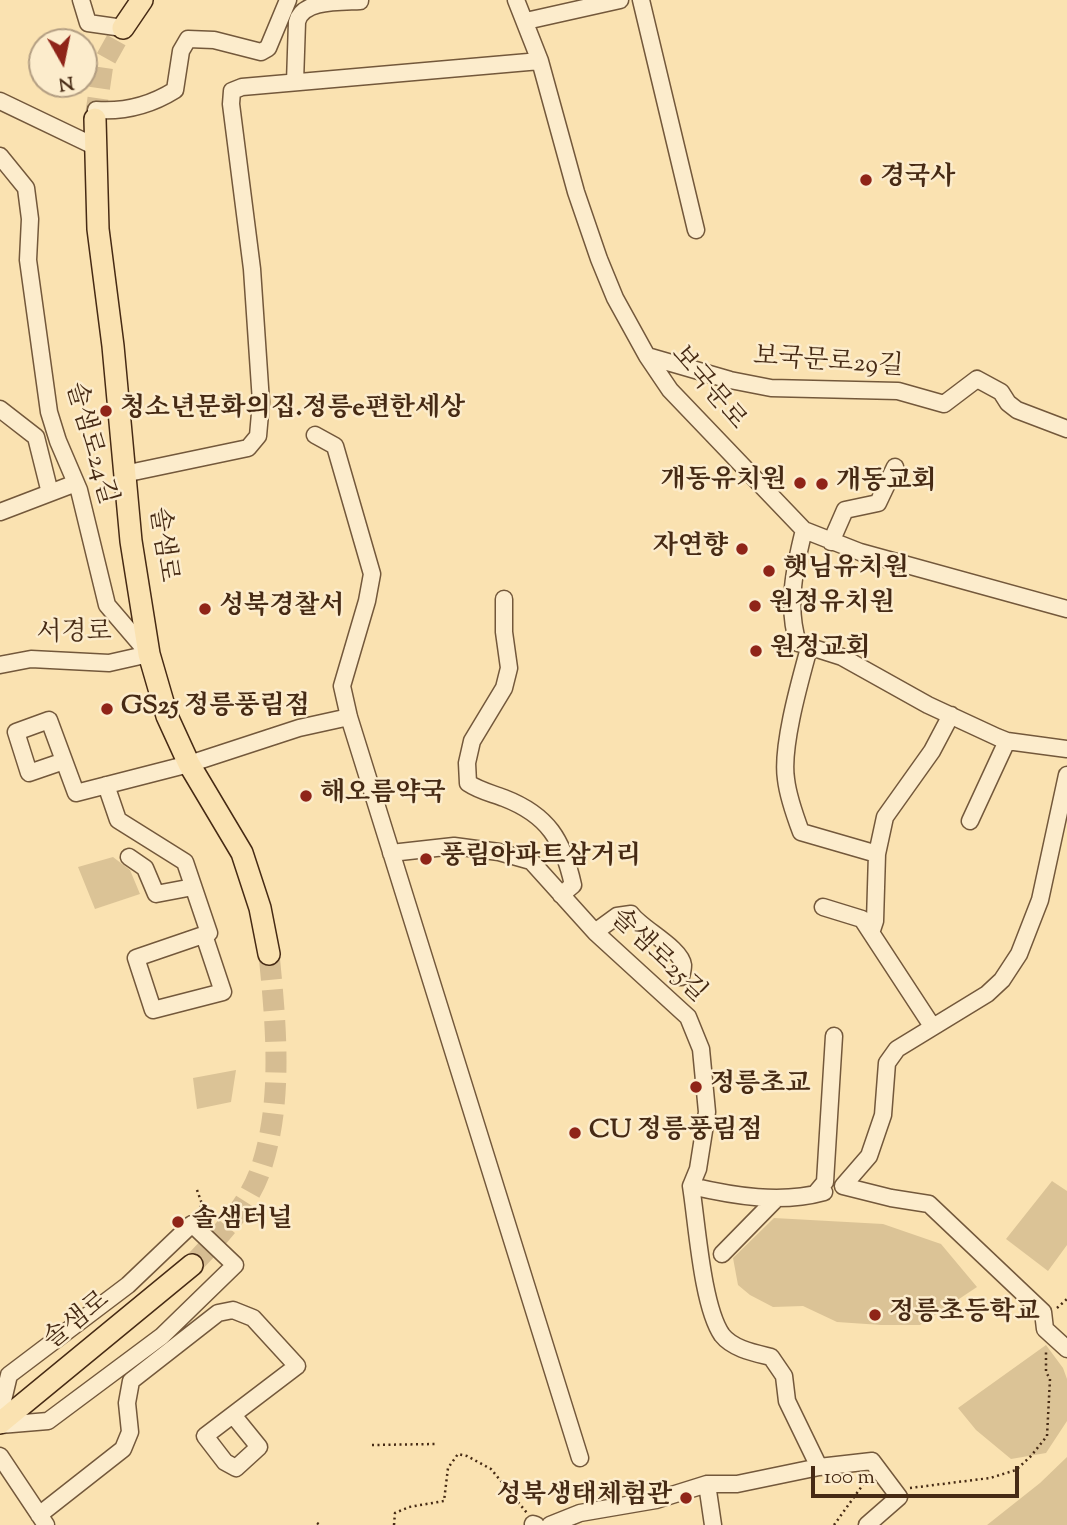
<!DOCTYPE html>
<html>
<head>
<meta charset="utf-8">
<style>
	body { margin:0 }
	#map { position:relative; width:1067px; height:1525px; overflow:hidden; background:#fae2b1; font-family:"Sorts Mill Goudy",serif }
	canvas { display:block }
	.north { position:absolute; left:28px; top:28px; width:70px; height:70px; box-sizing:border-box; background:#fceccc; border:2px solid #b39e82; border-radius:50%; rotate:171deg; font-size:19px; font-weight:700; line-height:28px; text-align:center; color:#462a14 }
	.north::after { content:''; display:block; margin:auto; width:24px; height:32px; background:#8f2418; clip-path:polygon(50% 0,100% 100%,50% 72%,0 100%) }
	.scale { position:absolute; left:811px; top:1466px; width:208px; height:32px; box-sizing:border-box; border:4px solid #462a14; border-top:0; padding-left:9px; font-size:21px; line-height:24px; white-space:nowrap; color:#462a14; -webkit-text-stroke:5px #fceccc; paint-order:stroke }
</style>
</head>
<body>
<div id="map">
<canvas width="1067" height="1525"></canvas>
<div class="north">N</div>
<div class="scale">100 m</div>
</div>
<script>
const ctx = document.querySelector('canvas').getContext('2d');
ctx.lineJoin = 'round';
function fill(path, color) {
  ctx.fillStyle = color;
  ctx.fill(path, 'evenodd');
}
function strokePath(path, color, width, dash) {
  ctx.strokeStyle = color;
  ctx.lineWidth = width;
  ctx.lineCap = dash ? 'butt' : 'round';
  ctx.setLineDash(dash || []);
  ctx.stroke(path);
}
function drawText(font, color, halo, rows, align = 'center') {
  ctx.font = font + ' "Sorts Mill Goudy","Noto Serif KR",serif';
  ctx.lineWidth = 5;
  ctx.setLineDash([]);
  ctx.textBaseline = 'middle';
  ctx.strokeStyle = halo;
  ctx.fillStyle = color;
  for (const [text, x, y, turn = 0] of rows) {
    ctx.save();
    ctx.translate(x, y);
    ctx.rotate((+turn || 0) * Math.PI / 180);
    ctx.textAlign = isNaN(turn) ? turn : align;
    if (halo) ctx.strokeText(text, 0, 0);
    ctx.fillText(text, 0, 0);
    ctx.restore();
  }
}
const green = new Path2D(`
	M 113,857 L 130,870 L 140,894 L 95,909 L 78,867 Z
	M 236,1070 L 231,1102 L 197,1109 L 193,1078 Z
	M 1052,1181 L 1067,1191 L 1067,1245 L 1048,1271 L 1006,1239 Z
	M 774,1218 L 883,1224 L 941,1244 L 977,1287 L 920,1325 L 881,1325 L 837,1322 L 803,1306 L 773,1307 L 750,1295 L 738,1285 L 733,1258 Z
	M 1046,1345 L 1063,1368 L 1067,1379 L 1067,1421 L 1046,1453 L 1011,1459 L 976,1430 L 958,1408 Z
	M 1067,1457 L 1067,1525 L 987,1525 L 1040,1483 Z`);
const majorTunnel = new Path2D(`
	M 95,119 L 103,64 L 123,28
	M 192,1265 C 217,1239 246,1208 259,1174 C 284,1106 276,1025 269,954`);
const path = new Path2D(`
	M 197,1190 L 202,1204 L 198,1211
	M 1057,1308 L 1067,1299
	M 372,1445 L 435,1444
	M 910,1488 L 990,1478 L 1016,1470 L 1031,1456 L 1047,1436 L 1050,1379 L 1046,1372 L 1046,1349
	M 317,1523 L 320,1525
	M 394,1525 L 395,1513 L 409,1507 L 444,1501 L 448,1468 L 458,1454 L 467,1456 L 491,1469 L 527,1513
	M 834,1525 L 867,1479`);
const minor = new Path2D(`
	M 81,0 L 88,23 L 123,28
	M 516,0 L 540,61 L 576,192 L 599,259 L 615,298 L 647,356 L 670,390 L 804,530 L 860,552 L 1067,609
	M 641,0 L 696,230
	M 526,21 L 620,0
	M 295,82 L 297,22 C 302,0 339,2 360,1
	M 0,101 L 94,146
	M 96,110 C 124,112 151,105 175,90 L 181,51 L 188,39 L 214,40 L 261,52 L 268,48 L 288,0
	M 0,156 L 26,188 L 30,219 L 28,260 L 49,412 L 58,441 L 79,490 L 107,605 L 149,654 L 109,663 L 31,659 L 0,665
	M 647,356 L 730,380 L 771,388 L 898,391 L 944,404 L 977,379 L 1001,392 L 1008,403 L 1017,410 L 1067,429
	M 0,409 L 36,437 L 50,493
	M 315,435 L 335,446 L 372,574 L 367,601 L 342,686 L 349,717 L 580,1458
	M 124,474 L 248,448 L 258,436 L 261,402 L 252,269 L 231,104 L 232,91 L 242,87 L 540,61
	M 0,512 L 76,483
	M 804,530 C 795,566 786,606 798,643 L 842,657 L 928,705 L 997,737 L 1007,741 L 1067,749
	M 831,542 L 845,510 L 878,503 L 895,467
	M 504,599 L 504,632 L 509,668 L 504,688 L 472,741 L 467,763 L 468,783 C 480,791 491,793 504,798 C 548,815 563,840 573,885 L 561,895
	M 809,648 C 800,681 781,747 786,779 C 788,797 795,816 801,832 L 877,854
	M 64,761 L 29,773 L 16,732 L 49,720 L 76,793 L 189,764 L 299,728 L 349,717
	M 1067,775 L 1040,900 L 1019,954 L 1002,980 L 987,994 L 897,1049 L 887,1063 L 883,1115 L 869,1156 L 843,1186 L 891,1198 L 929,1204 L 1043,1312 L 1045,1329 L 1067,1349
	M 106,785 L 118,820 L 185,862 L 209,933 L 136,958 L 153,1010 L 223,992 L 204,935
	M 970,821 L 1007,741
	M 391,853 L 454,846 L 499,852 L 531,861 L 595,932 L 688,1017 L 701,1049 L 707,1112 L 698,1169 L 691,1186 C 697,1223 702,1306 722,1335 C 733,1349 755,1353 771,1357 L 784,1376 L 787,1401 L 819,1467
	M 129,857 L 145,868 L 156,894 L 193,887
	M 823,907 L 862,919 L 932,1026
	M 595,932 L 617,916 L 631,914 C 642,929 681,948 683,965 C 683,969 682,973 681,977
	M 871,933 L 875,921 L 877,854 L 885,817 L 932,751 L 951,715
	M 691,1186 C 734,1196 781,1204 824,1192
	M 815,1194 L 825,1182 L 834,1036
	M 722,1254 L 776,1199
	M 0,1413 L 9,1375 L 128,1285 L 192,1224 L 235,1265 L 162,1336 L 48,1421 L 0,1425
	M 0,1456 L 46,1525
	M 707,1484 L 713,1525
	M 39,1515 L 123,1449 L 130,1432 L 127,1403 L 131,1381 L 218,1313 L 233,1310 L 253,1318 L 297,1366 L 205,1436 L 225,1462 L 236,1468 L 259,1447 L 233,1415
	M 533,1524 L 536,1525
	M 550,1525 L 580,1513 L 656,1500 L 707,1484 L 737,1484 L 819,1467 L 872,1461
	M 867,1525 L 899,1497 L 872,1461`);
const major = new Path2D(`
	M 123,28 L 142,0
	M 95,119 L 98,229 L 113,346 L 131,541 L 149,654 L 167,716 L 189,764 L 242,853 L 260,908 L 269,954
	M 0,1423 L 192,1265`);
const markers = [
	[866,180,7,"#8f2418"],
	[106,411,7,"#8f2418"],
	[800,483,7,"#8f2418"],
	[822,484,7,"#8f2418"],
	[742,549,7,"#8f2418"],
	[769,571,7,"#8f2418"],
	[755,606,7,"#8f2418"],
	[205,609,7,"#8f2418"],
	[756,651,7,"#8f2418"],
	[107,709,7,"#8f2418"],
	[306,796,7,"#8f2418"],
	[426,859,7,"#8f2418"],
	[696,1087,7,"#8f2418"],
	[575,1133,7,"#8f2418"],
	[178,1222,7,"#8f2418"],
	[875,1315,7,"#8f2418"],
	[686,1498,7,"#8f2418"]
];
const poiNames = [
	["경국사",880,180],
	["청소년문화의집.정릉e편한세상",120,411],
	["개동유치원",786,483,"right"],
	["개동교회",836,484],
	["자연향",728,549,"right"],
	["햇님유치원",783,571],
	["원정유치원",769,606],
	["성북경찰서",219,609],
	["원정교회",770,651],
	["GS25 정릉풍림점",121,709],
	["해오름약국",320,796],
	["풍림아파트삼거리",440,859],
	["정릉초교",710,1087],
	["CU 정릉풍림점",589,1133],
	["솔샘터널",192,1222],
	["정릉초등학교",889,1315],
	["성북생태체험관",672,1498,"right"]
];
const streetNames = [
	["보국문로29길",828,364,4],
	["보국문로",707,389,50],
	["솔샘로24길",89,444,74],
	["솔샘로",161,545,82],
	["서경로",74,635,-1],
	["솔샘로25길",657,957,44],
	["솔샘로",78,1322,-39]
];
fill(green, '#dbc396');
strokePath(majorTunnel, '#d6bd92', 21, [21, 10]);
strokePath(minor, '#73583b', 19);
strokePath(major, '#462a14', 24);
strokePath(path, '#462a14', 2.5, [2, 3.5]);
strokePath(minor, '#fceccc', 16);
strokePath(major, '#fae2b1', 21);
for (const [x, y, r, color] of markers) {
  const dot = new Path2D();
  dot.arc(x, y, r, 0, 2 * Math.PI);
  ctx.fillStyle = color;
  ctx.fill(dot);
  strokePath(dot, '#fceccc', 2.5);
}
drawText('bold 26px', '#462a14', '#fceccc', poiNames, 'left');
drawText('26px', '#462a14', '#fceccc', streetNames);
</script>
</body>
</html>
